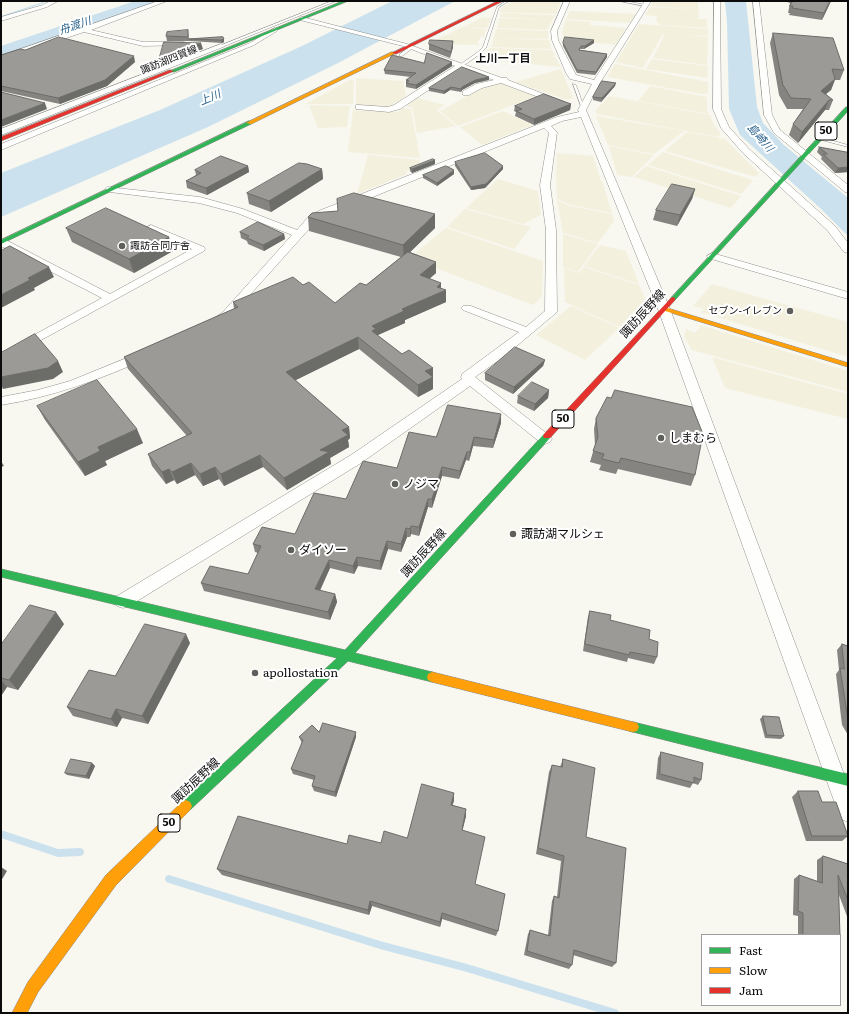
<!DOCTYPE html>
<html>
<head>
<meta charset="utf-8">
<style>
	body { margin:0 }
	#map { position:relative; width:849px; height:1014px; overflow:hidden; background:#f8f7f0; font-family:Literata,serif }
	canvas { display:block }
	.frame { position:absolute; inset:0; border:2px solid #0b0b0b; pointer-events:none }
	.legend { position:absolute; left:701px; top:934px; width:140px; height:72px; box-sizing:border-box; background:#fff; border:1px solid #9d9d9d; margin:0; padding:5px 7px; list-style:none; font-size:12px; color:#0b0b0b }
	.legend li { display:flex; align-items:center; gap:8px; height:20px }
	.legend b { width:20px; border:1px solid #9d9d9d }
</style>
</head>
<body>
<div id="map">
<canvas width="849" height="1014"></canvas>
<div class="frame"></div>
<ul class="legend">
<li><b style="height:5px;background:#30b455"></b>Fast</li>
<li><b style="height:5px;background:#ff9f0a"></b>Slow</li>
<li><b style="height:5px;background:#e5322d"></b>Jam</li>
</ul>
</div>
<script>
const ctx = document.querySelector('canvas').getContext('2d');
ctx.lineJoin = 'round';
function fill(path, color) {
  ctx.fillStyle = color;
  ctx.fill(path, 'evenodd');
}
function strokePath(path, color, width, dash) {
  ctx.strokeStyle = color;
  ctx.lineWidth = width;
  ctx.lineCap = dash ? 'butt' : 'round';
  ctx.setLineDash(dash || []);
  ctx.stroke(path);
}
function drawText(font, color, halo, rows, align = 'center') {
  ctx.font = font + ' Literata,"Noto Sans JP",serif';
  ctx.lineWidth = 4;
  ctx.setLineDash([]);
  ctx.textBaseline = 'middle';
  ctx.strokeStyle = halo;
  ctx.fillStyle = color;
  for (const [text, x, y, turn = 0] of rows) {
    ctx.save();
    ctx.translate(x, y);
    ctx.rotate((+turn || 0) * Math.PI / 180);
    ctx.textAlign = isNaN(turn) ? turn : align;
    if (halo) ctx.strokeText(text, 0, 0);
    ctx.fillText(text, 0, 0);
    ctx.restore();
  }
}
const farmland = new Path2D(`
	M 513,1 L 561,1 L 556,14 L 500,12 L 501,8 Z
	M 653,1 L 688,2 L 704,1 L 703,3 L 698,2 L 698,10 L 650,6 Z
	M 650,7 L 699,10 L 698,19 L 707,19 L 707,28 L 660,25 L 656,21 L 657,16 L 645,15 Z
	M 570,11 L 636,14 L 630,23 L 566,19 Z
	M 501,13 L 555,15 L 547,30 L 497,28 L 500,18 L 550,20 L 500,17 Z
	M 483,17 L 491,18 L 487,28 L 464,27 Z
	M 566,20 L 590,22 L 590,25 L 626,28 L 616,45 L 564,39 L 562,32 Z
	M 639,24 L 708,29 L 708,36 L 680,35 L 708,37 L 707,65 L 653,58 L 665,34 L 663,34 L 643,68 L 616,62 Z
	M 462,27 L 486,29 L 484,37 L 447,35 Z
	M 496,29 L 548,31 L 548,39 L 494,38 Z
	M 445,35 L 481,37 L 477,43 L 479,44 L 479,45 L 428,44 Z
	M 494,38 L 549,40 L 551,49 L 491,47 Z
	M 490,48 L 552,50 L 555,56 L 552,56 L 555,57 L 561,67 L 476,59 L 485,54 Z
	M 652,59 L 708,66 L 707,78 L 646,69 Z
	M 615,64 L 708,82 L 708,93 L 702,94 L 607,77 Z
	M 561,69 L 573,98 L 567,100 L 515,82 Z
	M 356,78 L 403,81 L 406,96 L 392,105 L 384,107 L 356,105 Z
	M 350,80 L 354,81 L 353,104 L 305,104 Z
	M 502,83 L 537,96 L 458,126 L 440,111 L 482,88 Z
	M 650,86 L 707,97 L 707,110 L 709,114 L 638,101 Z
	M 609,96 L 710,115 L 714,125 L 721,134 L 717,137 L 597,114 L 595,111 Z
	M 417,98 L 445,105 L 437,110 L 456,126 L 417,133 L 412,107 L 408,107 L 408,104 Z
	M 309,105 L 350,106 L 347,127 L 318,128 Z
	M 402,108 L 411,109 L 420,158 L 348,152 L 353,110 L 393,112 L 398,112 Z
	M 503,111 L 533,125 L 482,145 L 460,127 Z
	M 596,116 L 684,131 L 654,154 L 608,145 Z
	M 687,132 L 725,139 L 759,173 L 756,177 L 665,151 Z
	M 609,146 L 654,155 L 632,177 L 617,175 Z
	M 663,152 L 753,180 L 741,194 L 648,165 Z
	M 557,153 L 593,156 L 601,181 L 556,175 Z
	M 368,155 L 419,160 L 420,166 L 405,172 L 407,174 L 357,194 Z
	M 646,166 L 741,196 L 731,208 L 634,177 Z
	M 556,175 L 602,181 L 612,213 L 571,205 L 557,199 Z
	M 498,179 L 538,191 L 541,215 L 523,224 L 466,208 Z
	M 557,200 L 570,206 L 612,214 L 614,221 L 598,243 L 563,233 Z
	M 465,209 L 531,227 L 514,249 L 447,227 Z
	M 446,228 L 543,261 L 542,296 L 533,305 L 409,258 Z
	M 563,234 L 598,244 L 578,272 L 563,267 Z
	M 600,245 L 626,251 L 639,284 L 584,266 Z
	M 584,267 L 639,285 L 646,300 L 619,327 L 565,302 L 564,268 L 579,273 Z
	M 712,284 L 848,322 L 848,357 L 701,312 L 704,309 L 693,306 Z
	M 571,306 L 619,328 L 585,360 L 536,335 Z
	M 701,325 L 848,371 L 848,392 L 692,350 L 684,337 L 686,329 L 695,333 Z
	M 712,357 L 848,394 L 848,419 L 725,388 Z`);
const water = new Path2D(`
	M 392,1 L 455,1 L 338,63 L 208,127 L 1,217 L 1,173 L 160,110 L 302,46 Z
	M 725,1 L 746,1 L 757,107 L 763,123 L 784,145 L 848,198 L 848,236 L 821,209 L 740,135 L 729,109 L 727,22 Z`);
const stream = new Path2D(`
	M 46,1 L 49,1 L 1,18 L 1,16 Z
	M 1,830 L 58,849 L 80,848 L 83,849 L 84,852 L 83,855 L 80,856 L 58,857 L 1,838 Z
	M 169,875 L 380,941 L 467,964 L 615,1009 L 618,1010 L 619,1013 L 601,1013 L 467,972 L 380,949 L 169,883 L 166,882 L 165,879 L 166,876 Z`);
const river = new Path2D(`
	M 135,1 L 156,1 L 154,4 L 1,56 L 1,46 Z`);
const lane = new Path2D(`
	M 332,1 L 336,1 L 222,47 L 219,46 Z
	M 506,1 L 509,1 L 499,7 L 486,48 L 480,54 L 463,66 L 461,66 L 461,64 L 478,52 L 483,47 L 497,7 Z
	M 619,1 L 625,1 L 646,5 L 645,6 Z
	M 411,46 L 414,47 L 402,56 L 400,56 L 400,54 Z
	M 573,84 L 576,85 L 584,107 L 581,106 Z
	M 819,137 L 848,145 L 848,147 L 818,139 L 817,138 Z`);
const street = new Path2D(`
	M 50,1 L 58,1 L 47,7 L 1,21 L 1,17 L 43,5 Z
	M 158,1 L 167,1 L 91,30 L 143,42 L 184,42 L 186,43 L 186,45 L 143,46 L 84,32 L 1,60 L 1,56 Z
	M 564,1 L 570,1 L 557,31 L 558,40 L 576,75 L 594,80 L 645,1 L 651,1 L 600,83 L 586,110 L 670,309 L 848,785 L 848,822 L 841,819 L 838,812 L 658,309 L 581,117 L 562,121 L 551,126 L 557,132 L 550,185 L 556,230 L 557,312 L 506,355 L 475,377 L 550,436 L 552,439 L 550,442 L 545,444 L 540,442 L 470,386 L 361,463 L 129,606 L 123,608 L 117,606 L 115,601 L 117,596 L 351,455 L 462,379 L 461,377 L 462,374 L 519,332 L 463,310 L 461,308 L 463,306 L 471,306 L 526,327 L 545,311 L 546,230 L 540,185 L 549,133 L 544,128 L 318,219 L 231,316 L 213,327 L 209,326 L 207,323 L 223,312 L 292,235 L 237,213 L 199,203 L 110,192 L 105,189 L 107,187 L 200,197 L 243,209 L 297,230 L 310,215 L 321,210 L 557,117 L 579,112 L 578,110 L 592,84 L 570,79 L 566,73 L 552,40 L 551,31 Z
	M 714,1 L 720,1 L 721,109 L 729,127 L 749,149 L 835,226 L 848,243 L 848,253 L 844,252 L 827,230 L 743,153 L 721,128 L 713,109 Z
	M 753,1 L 759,1 L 772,115 L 780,130 L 848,185 L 848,193 L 845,192 L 774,133 L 764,115 Z
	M 302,17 L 407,44 L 502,78 L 507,78 L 508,80 L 564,102 L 563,104 L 557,104 L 501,83 L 482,88 L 469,95 L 463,95 L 463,91 L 476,84 L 494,80 L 462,68 L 400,109 L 389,112 L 356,109 L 356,105 L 359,105 L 388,107 L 394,105 L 455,66 L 403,46 L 300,20 L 300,18 Z
	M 275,28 L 278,30 L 277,31 L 254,45 L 1,150 L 1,144 L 250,43 Z
	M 221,44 L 225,46 L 223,47 L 1,135 L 1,129 Z
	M 151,225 L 204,247 L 205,249 L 204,251 L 1,362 L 1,353 L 102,298 L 1,246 L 1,239 L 6,240 L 110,294 L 192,249 L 147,230 L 146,228 Z
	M 712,253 L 848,292 L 848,299 L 708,258 L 707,256 Z
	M 144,351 L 148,352 L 150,355 L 148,358 C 101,379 53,397 1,405 L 1,397 L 38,390 L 70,381 Z`);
const fast = new Path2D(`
	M 343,1 L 348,1 L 174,72 L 170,71 Z
	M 846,107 L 848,107 L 848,111 L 675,300 L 671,300 L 671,298 Z
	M 249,121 L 252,123 L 251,124 L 1,244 L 1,240 Z
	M 547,433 L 551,436 L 550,438 L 355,653 L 432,672 L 436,674 L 437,677 L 436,680 L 432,682 L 348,661 L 190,810 L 186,812 L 182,810 L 180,806 L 182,802 L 337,658 L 1,577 L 1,569 L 345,650 L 544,434 Z
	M 633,722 L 848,774 L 848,786 L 633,732 L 629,731 L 627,727 L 629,723 Z`);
const slow = new Path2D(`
	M 392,52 L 396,53 L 251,124 L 246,123 Z
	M 664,307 L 848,363 L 848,367 L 662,310 L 661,309 Z
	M 432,672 L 633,722 L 637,723 L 639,727 L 637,731 L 633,732 L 432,682 L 428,680 L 427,677 L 428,674 Z
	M 186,800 L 190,802 L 192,806 L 190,810 L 116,885 L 38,992 L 27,1013 L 12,1013 L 28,982 L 106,875 L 182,802 Z`);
const jam = new Path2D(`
	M 498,1 L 503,1 L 396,54 L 392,53 Z
	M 170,70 L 174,71 L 1,141 L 1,137 Z
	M 673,297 L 675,298 L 675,300 L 550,438 L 544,438 L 543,436 L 544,434 L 671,298 Z`);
const wall = new Path2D(`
	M 787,1 L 831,1 L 822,20 L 789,15 L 790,13 L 788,13 L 790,3 L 787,2 Z
	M 188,30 L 189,39 L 223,37 L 224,42 L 222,43 L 189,41 L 167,41 L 166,36 Z
	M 773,33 L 844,70 L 840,80 L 835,80 L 831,90 L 826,94 L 833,100 L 829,110 L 825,110 L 798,143 L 789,135 L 793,124 L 803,109 L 787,109 L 779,95 L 770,43 Z
	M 594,40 L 594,43 L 584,49 L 580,49 L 580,50 L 607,54 L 607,57 L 595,75 L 577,73 L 563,46 L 563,43 Z
	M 453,41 L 453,47 L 450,58 L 429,50 L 429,44 Z
	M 25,50 L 135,62 L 107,86 L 60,104 L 1,91 L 1,55 Z
	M 452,62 L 452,66 L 416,89 L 406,87 L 406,80 L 411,77 L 385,74 L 384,70 L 424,63 Z
	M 489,80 L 475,83 L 462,90 L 461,92 L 450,90 L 444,94 L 429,91 L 429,88 Z
	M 615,86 L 601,102 L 593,100 L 593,97 Z
	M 571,104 L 570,110 L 534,125 L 515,116 L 516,112 L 514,111 L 515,106 Z
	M 819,147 L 846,152 L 848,152 L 848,172 L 835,173 L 821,159 L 822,157 L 817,152 Z
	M 455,162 L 503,169 L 485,188 L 471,190 L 455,166 Z
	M 435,164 L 412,173 L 410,171 L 410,168 Z
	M 248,166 L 249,172 L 207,195 L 187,188 L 186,181 L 196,175 L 195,170 Z
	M 322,169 L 323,179 L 271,212 L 249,204 L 247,193 Z
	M 454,174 L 437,186 L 423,178 L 423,175 Z
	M 695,189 L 692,199 L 677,226 L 653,220 L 656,210 Z
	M 308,217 L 435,228 L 410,252 L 436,262 L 436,273 L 429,279 L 441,288 L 446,302 L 405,320 L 405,323 L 377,335 L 402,354 L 433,368 L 433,389 L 418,397 L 359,349 L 295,380 L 349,427 L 350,438 L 348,440 L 349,447 L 330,458 L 331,464 L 287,490 L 263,467 L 224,486 L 219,479 L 203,486 L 195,475 L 177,484 L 174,480 L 166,484 L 152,466 L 148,454 L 187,436 L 128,369 L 124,357 L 234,309 L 233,302 L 303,285 L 335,303 L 366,285 L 401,257 L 309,231 Z
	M 66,228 L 173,251 L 134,273 L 72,242 Z
	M 240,232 L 284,234 L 285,239 L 264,251 L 248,244 L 247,241 L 241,238 Z
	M 545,360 L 543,366 L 513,394 L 485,380 L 485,373 Z
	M 549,390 L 548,398 L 534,411 L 517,403 L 518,396 Z
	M 37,406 L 143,443 L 105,461 L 107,465 L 85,476 L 45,420 Z
	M 596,418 L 695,475 L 691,486 L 618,469 L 616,474 L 599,470 L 601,465 L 590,462 L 595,445 L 594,429 Z
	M 501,423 L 493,448 L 473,446 L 469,461 L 466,460 L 459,479 L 442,476 L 432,508 L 428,507 L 419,536 L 411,534 L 410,537 L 407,537 L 401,552 L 388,549 L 381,570 L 358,566 L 354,574 L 330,568 L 320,591 L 335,594 L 337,602 L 330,620 L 204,591 L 201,583 L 248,574 L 258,553 L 255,552 L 253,544 L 295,534 L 346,499 L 397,468 L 436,437 Z
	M 590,611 L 649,639 L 657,657 L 654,664 L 628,658 L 627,662 L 583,651 L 588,617 Z
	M 64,624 L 18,690 L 7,687 L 1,696 L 1,645 Z
	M 190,643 L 148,724 L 122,718 L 117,727 L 73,716 L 67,707 L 115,676 Z
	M 842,644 L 848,646 L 848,735 L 842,725 L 836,674 L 839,670 L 837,650 Z
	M 763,716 L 784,736 L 781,739 L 765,738 L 760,719 Z
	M 319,732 L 356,737 L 336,797 L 314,791 L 312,786 L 314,780 L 293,774 L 291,769 L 302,743 L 299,737 Z
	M 661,752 L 701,780 L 698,785 L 693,783 L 690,788 L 656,779 L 658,758 Z
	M 563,759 L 586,837 L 616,963 L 612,967 L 573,955 L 572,965 L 569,969 L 524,955 L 528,934 L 530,930 L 548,935 L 552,901 L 554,896 L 557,897 L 561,861 L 536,854 L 549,772 L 552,765 L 560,767 Z
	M 92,763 L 95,766 L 89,779 L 67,775 L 65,773 Z
	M 798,791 L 822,802 L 848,836 L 842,841 L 806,841 L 792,797 Z
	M 454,801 L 452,805 L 466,809 L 466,816 L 462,830 L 475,885 L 498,931 L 496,936 L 442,919 L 440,927 L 372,906 L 369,915 L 222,875 L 217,869 L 347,844 L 381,843 L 407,838 Z
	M 823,856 L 848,864 L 848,919 L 839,895 L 840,935 L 798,935 L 798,916 L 793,915 L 794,879 L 799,875 L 817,881 L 817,860 Z`);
const shadedWall = new Path2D(`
	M 830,1 L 831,1 L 822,20 L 824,13 Z
	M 224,39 L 224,42 L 222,43 L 221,40 Z
	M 594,40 L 594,43 L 584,49 L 585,46 Z
	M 453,41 L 453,47 L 450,58 L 451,52 Z
	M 201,43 L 203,49 L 160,66 L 159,60 Z
	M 607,54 L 607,57 L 595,75 L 596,72 Z
	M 134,56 L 135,62 L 107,86 L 60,104 L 58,98 Z
	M 452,62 L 452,66 L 416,89 L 416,85 Z
	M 489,77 L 489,80 L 475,83 L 462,90 L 461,92 L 461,89 L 462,87 L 475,80 Z
	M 835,79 L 831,90 L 817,101 L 821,91 Z
	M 616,83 L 615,86 L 601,102 L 602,98 Z
	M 451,87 L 450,90 L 444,94 L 444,91 Z
	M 829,100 L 825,110 L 798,143 L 802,132 Z
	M 45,103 L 47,109 L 1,127 L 1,120 Z
	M 571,104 L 570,110 L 534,125 L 534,119 Z
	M 435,160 L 435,164 L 412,173 L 412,169 Z
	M 248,166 L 249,172 L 207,195 L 206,188 Z
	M 503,166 L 503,169 L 485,188 L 471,190 L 471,187 Z
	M 848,167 L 848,172 L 835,173 L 838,168 Z
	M 322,169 L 323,179 L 271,212 L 269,201 Z
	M 454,170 L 454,174 L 437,186 L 437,183 Z
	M 695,189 L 692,199 L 677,226 L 680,215 Z
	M 435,214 L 435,228 L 404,258 L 403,245 Z
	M 284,234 L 285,239 L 264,251 L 263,245 Z
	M 169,237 L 173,251 L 134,273 L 129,259 Z
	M 436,262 L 436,273 L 420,287 L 420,275 Z
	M 49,267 L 54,277 L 34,288 L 35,290 L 1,308 L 1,295 L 28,278 Z
	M 441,283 L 441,292 L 446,290 L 446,302 L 405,320 L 405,323 L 376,336 L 377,341 L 372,331 L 372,326 L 402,309 L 437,287 Z
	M 358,337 L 359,349 L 288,384 L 286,372 Z
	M 545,360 L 543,366 L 513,394 L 514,387 Z
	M 58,361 L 63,372 L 53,379 L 3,389 L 1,385 L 1,377 Z
	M 433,368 L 433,389 L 418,397 L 418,385 L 425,371 Z
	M 549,390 L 548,398 L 534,411 L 535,404 Z
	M 501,414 L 501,423 L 493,448 L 494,440 Z
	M 349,427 L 350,438 L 348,440 L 349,447 L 330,458 L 331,464 L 287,490 L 284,478 L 320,450 L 342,430 Z
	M 137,429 L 143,443 L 105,461 L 107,465 L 85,476 L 78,462 L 98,447 Z
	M 474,437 L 473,446 L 469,461 L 470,452 Z
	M 467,452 L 466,460 L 459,479 L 460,471 Z
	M 260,455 L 263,467 L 224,486 L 221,474 Z
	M 1,461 L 4,466 L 1,467 Z
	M 191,463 L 195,475 L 177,484 L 172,472 Z
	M 215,467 L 219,479 L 203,486 L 200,474 Z
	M 442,467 L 442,476 L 432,508 L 432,499 Z
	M 169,469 L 174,480 L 166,484 L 162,472 Z
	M 428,499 L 428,507 L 419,536 L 419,527 Z
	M 411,526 L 411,534 L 410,537 L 410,529 Z
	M 406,528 L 407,537 L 401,552 L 401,544 Z
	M 387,541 L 388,549 L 381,570 L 380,561 Z
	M 357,557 L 358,566 L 354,574 L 353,566 Z
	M 329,560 L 330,568 L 316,598 L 315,589 Z
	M 335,594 L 337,602 L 330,620 L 328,612 Z
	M 56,612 L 64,624 L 18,690 L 9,680 Z
	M 186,634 L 190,643 L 148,724 L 142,716 Z
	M 1,680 L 7,687 L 1,696 Z
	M 116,709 L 122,718 L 117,727 L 111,719 Z
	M 356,732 L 356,737 L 336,797 L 335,792 Z
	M 92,763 L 95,766 L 89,779 L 86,776 Z
	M 454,793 L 454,801 L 450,812 L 451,805 Z
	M 466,809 L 466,816 L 461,837 L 462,830 Z
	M 1,867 L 7,871 L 1,881 Z
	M 370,901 L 372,906 L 369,915 L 368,910 Z
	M 442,913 L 442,919 L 440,927 L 440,922 Z`);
const building = new Path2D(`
	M 793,1 L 830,1 L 824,13 L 792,8 L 793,6 L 790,6 Z
	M 188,30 L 188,37 L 166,36 L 167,32 Z
	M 773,33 L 833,38 L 844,70 L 832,69 L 835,79 L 821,91 L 833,100 L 829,100 L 802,132 L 793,124 L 811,99 L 791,98 L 783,85 Z
	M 59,37 L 134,56 L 105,80 L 58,98 L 1,86 L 1,55 L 20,49 L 25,50 Z
	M 223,37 L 224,39 L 221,40 L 189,39 Z
	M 565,37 L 594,40 L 585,46 L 581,46 L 579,50 L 607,54 L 596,72 L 577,70 L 563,43 Z
	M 430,40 L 453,41 L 451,52 L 429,44 Z
	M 164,42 L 201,43 L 159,60 Z
	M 427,53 L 452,62 L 416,85 L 406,83 L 409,81 L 406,80 L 416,73 L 384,70 L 392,55 L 424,63 Z
	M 462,67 L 489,77 L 475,80 L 462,87 L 461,89 L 451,87 L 444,91 L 429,88 Z
	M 602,81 L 616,83 L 602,98 L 593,97 Z
	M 1,92 L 45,103 L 1,120 Z
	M 544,94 L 571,104 L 534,119 L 516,111 L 522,109 L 515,106 Z
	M 819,147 L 846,152 L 848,152 L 848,167 L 838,168 L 823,154 L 827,154 Z
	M 485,153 L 503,166 L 486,184 L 471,187 L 455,162 Z
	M 221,156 L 248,166 L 206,188 L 186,181 L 201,173 L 195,170 Z
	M 433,159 L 435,160 L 412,169 L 410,168 Z
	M 299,163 L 307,164 L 322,169 L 269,201 L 247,193 Z
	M 446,166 L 454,170 L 437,183 L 423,175 Z
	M 672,184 L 695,189 L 680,215 L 656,210 Z
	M 354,193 L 435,214 L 403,245 L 308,217 L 312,213 L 338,211 L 337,199 Z
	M 106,208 L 169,237 L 129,259 L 66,228 Z
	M 258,222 L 284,234 L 263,245 L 247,238 L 249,236 L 240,232 Z
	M 10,246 L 49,267 L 28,278 L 30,280 L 1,295 L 1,251 Z
	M 408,252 L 436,262 L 420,275 L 441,283 L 437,287 L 446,290 L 402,309 L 404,311 L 372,326 L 376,329 L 372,331 L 402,354 L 409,350 L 433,368 L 425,371 L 433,377 L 418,385 L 358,337 L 286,372 L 349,427 L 342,430 L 348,435 L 320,450 L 329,452 L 284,478 L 260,455 L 221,474 L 215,467 L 200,474 L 191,463 L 172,472 L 169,469 L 162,472 L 148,454 L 192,433 L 124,357 L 238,307 L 233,302 L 293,277 L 303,285 L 309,282 L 335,303 L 360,283 L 366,285 Z
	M 35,334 L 58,361 L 48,368 L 1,377 L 1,353 Z
	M 515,347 L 545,360 L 514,387 L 485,373 Z
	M 97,380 L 137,429 L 98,447 L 100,451 L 78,462 L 37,406 Z
	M 532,382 L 549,390 L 535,404 L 518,396 Z
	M 615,390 L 692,407 L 703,434 L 695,475 L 621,458 L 619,463 L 602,459 L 604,454 L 593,451 L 598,437 L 596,418 L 607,397 L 611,398 Z
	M 448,405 L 501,414 L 494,440 L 474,437 L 470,452 L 467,452 L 460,471 L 442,467 L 432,499 L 428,499 L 419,527 L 411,526 L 410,529 L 406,528 L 401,544 L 387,541 L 380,561 L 357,557 L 353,566 L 329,560 L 315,589 L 335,594 L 328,612 L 201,583 L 210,566 L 248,574 L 261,546 L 253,544 L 262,527 L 295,534 L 314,493 L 346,499 L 363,461 L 397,468 L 409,432 L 436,437 Z
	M 30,605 L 56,612 L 9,680 L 1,678 L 1,645 Z
	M 590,611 L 611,615 L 610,620 L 650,630 L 649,639 L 658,642 L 657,657 L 630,652 L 629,655 L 585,644 Z
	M 145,624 L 186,634 L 142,716 L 116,709 L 111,719 L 67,707 L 89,670 L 115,676 Z
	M 842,644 L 848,646 L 848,720 L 840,668 L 844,669 Z
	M 763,716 L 779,717 L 784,736 L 767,735 Z
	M 323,723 L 356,732 L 335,792 L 312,786 L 315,776 L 291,769 L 303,740 L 299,737 L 312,725 L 319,732 Z
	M 661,752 L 703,763 L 701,780 L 694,777 L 694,783 L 660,774 Z
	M 71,759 L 92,763 L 86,776 L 65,773 Z
	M 563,759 L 595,768 L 586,837 L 626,848 L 616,963 L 574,950 L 572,965 L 527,951 L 530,930 L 550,936 L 554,896 L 559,898 L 564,856 L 538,848 L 552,765 L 562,767 Z
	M 422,784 L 454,793 L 451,805 L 466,809 L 462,830 L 485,837 L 475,884 L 505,894 L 498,931 L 442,913 L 440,922 L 370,901 L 368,910 L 217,869 L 238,816 L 347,844 L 349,835 L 381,843 L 384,831 L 407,838 Z
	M 798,791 L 818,791 L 822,802 L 836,802 L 848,836 L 812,836 Z
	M 823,856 L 848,864 L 848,900 L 838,875 L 840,935 L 803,935 L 803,913 L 798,911 L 799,875 L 822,883 Z`);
const markers = [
	[122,246,4,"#5e5e5b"],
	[790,311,4,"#5e5e5b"],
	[661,438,4,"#5e5e5b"],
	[395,484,4,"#5e5e5b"],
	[513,534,4,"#5e5e5b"],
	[291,550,4,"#5e5e5b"],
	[255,673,4,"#5e5e5b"]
];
const farStreetnames = [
	["諏訪湖四賀線",169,60,-22]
];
const farPoinames = [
	["諏訪合同庁舎",130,246],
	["セブン-イレブン",782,311,"right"]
];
const farWaternames = [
	["舟渡川",75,26,-19],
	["上川",210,98,-23],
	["島崎川",760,138,49]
];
const farNeighbourhoodnames = [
	["上川一丁目",503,59]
];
const shields = [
	[826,131,22],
	[563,419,22],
	[169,823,22]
];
const shieldNames = [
	["50",826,131],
	["50",563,419],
	["50",169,823]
];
const streetNames = [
	["諏訪辰野線",643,314,-48],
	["諏訪辰野線",424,553,-48],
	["諏訪辰野線",196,781,-43]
];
const poiNames = [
	["しまむら",669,438],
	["ノジマ",403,484],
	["諏訪湖マルシェ",521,534],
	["ダイソー",299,550],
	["apollostation",263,673]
];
fill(farmland, '#f3f1de');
fill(water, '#cbe2ee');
fill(stream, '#cbe2ee');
fill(river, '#cbe2ee');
strokePath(lane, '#92918e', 1);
strokePath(street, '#92918e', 1);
strokePath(fast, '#888885', 1);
strokePath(slow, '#888885', 1);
strokePath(jam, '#888885', 1);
fill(lane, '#fefefd');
fill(street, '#fefefd');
fill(fast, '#30b455');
fill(slow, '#ff9f0a');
fill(jam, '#e5322d');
fill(wall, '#858481');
fill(shadedWall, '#6c6c69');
fill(building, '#9b9a96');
strokePath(building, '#6c6c69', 1);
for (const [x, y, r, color] of markers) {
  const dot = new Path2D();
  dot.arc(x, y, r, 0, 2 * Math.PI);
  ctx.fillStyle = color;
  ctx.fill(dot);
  strokePath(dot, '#fff', 1.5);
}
drawText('10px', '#0b0b0b', '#fff', farStreetnames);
drawText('10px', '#0b0b0b', '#fff', farPoinames, 'left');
drawText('italic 11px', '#265f8b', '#fff', farWaternames);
drawText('bold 11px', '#0b0b0b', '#fff', farNeighbourhoodnames);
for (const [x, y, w] of shields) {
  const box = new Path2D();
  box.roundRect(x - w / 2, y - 9, w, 18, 3);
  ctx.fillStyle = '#fff';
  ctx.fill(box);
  strokePath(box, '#0b0b0b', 1);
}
drawText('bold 11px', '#0b0b0b', null, shieldNames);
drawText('12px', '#0b0b0b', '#fff', streetNames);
drawText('12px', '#0b0b0b', '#fff', poiNames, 'left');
</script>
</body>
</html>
